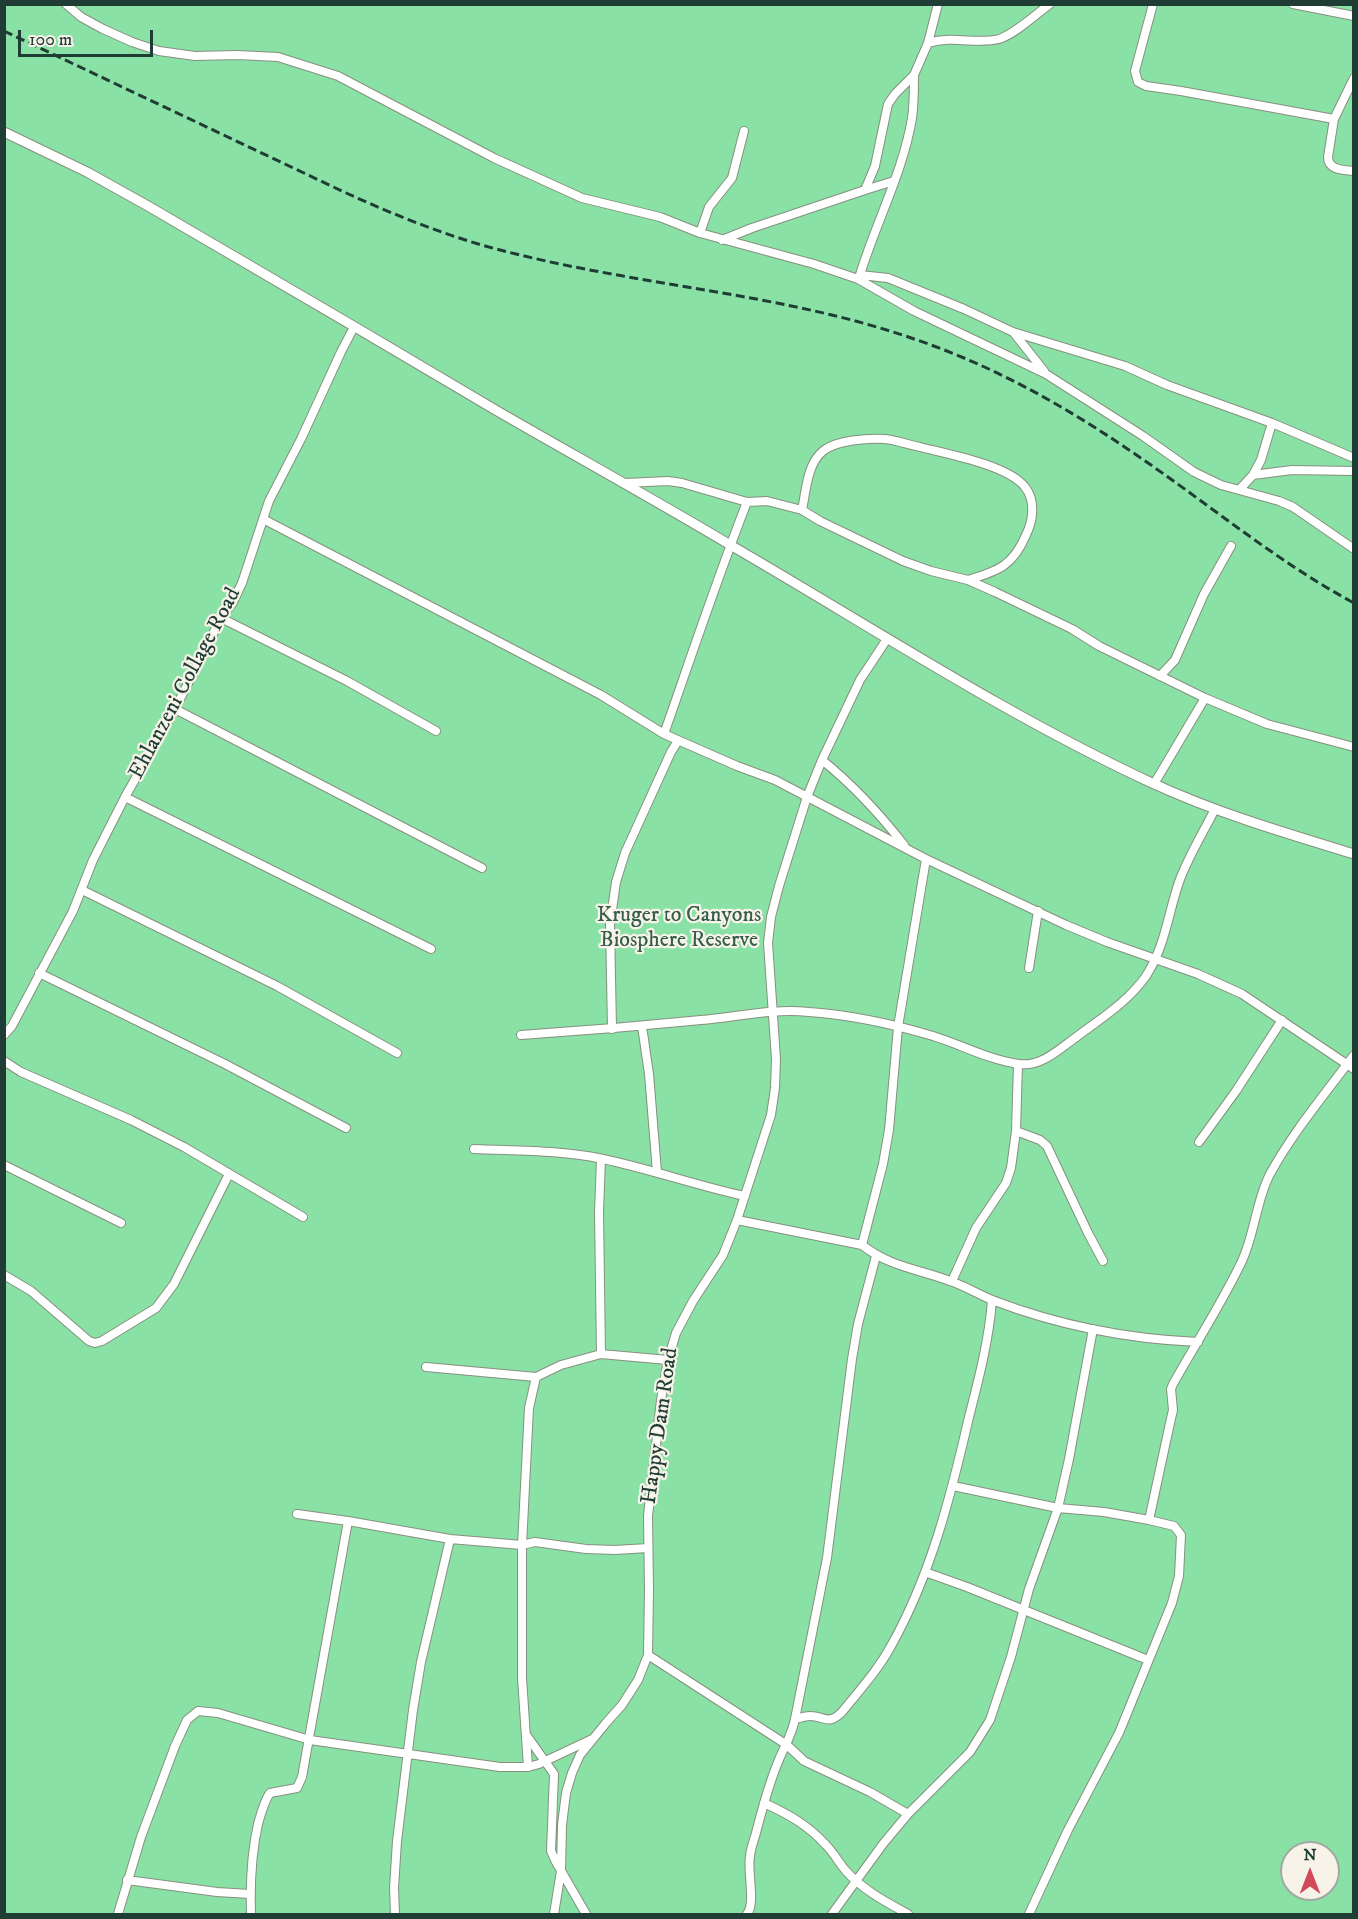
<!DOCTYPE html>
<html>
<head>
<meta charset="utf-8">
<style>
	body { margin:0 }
	#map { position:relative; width:1358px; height:1919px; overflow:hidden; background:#efe4c8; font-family:"IM FELL DW Pica",serif }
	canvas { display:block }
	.frame { position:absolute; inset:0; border:6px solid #1f3d34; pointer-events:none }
	.north { position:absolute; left:1280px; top:1841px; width:60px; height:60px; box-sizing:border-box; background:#f7f3e8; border:2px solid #a1aaa0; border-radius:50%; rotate:0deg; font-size:16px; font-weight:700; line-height:24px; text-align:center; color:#1f3d34 }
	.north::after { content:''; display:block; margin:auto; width:21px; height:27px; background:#d1495b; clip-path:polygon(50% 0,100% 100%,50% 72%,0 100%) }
	.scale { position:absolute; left:18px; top:30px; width:135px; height:27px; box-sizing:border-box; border:3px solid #1f3d34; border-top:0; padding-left:8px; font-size:18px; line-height:21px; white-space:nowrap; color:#1f3d34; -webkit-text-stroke:4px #f7f3e8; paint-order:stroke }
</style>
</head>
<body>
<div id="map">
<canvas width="1358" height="1919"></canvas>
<div class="frame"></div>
<div class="north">N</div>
<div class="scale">100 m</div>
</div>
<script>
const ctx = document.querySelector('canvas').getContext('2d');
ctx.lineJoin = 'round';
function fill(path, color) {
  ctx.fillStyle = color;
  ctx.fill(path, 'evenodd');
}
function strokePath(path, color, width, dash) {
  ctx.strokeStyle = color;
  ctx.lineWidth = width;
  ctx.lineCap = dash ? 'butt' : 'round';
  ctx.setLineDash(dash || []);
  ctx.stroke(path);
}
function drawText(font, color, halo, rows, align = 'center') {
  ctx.font = font + ' "IM FELL DW Pica",serif';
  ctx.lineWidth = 4.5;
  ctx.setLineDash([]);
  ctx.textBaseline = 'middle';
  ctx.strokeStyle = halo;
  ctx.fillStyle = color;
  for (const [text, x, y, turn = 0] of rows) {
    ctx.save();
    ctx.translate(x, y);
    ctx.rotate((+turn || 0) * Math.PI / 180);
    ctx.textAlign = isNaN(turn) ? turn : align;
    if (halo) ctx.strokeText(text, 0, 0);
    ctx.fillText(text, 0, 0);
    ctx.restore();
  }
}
const green = new Path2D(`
	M 5,5 L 1353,5 L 1353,1914 L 5,1914 ZM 1292,1853 L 1328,1853 L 1328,1889 L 1292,1889 Z`);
const minor = new Path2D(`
	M 66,4 L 81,17 L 103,29 L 132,42 L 159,51 L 195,56 L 237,55 L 278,57 L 338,76 L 494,158 L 582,198 L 660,217 L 700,233 L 814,264 L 858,279 L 914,311 L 1046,374 L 1143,436 L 1194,472 L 1221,485 L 1279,501 L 1293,507 L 1354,549
	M 1153,4 L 1135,71 L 1138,82 L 1146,86 L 1181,91 L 1334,119
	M 1293,4 L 1354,16
	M 928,43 C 954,35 976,45 999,39 C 1015,34 1036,14 1050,4
	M 1354,78 L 1334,119 L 1328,157 C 1328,170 1343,170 1354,171
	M 865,190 L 894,181
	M 700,233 L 709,207 L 732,178 L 744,131
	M 722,240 L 752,228 L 865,190 L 875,166 L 888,104 L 895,94 L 914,75 L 928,43 L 938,4
	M 860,275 L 888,278 L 964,309 L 1013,332 L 1125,366 L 1167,385 L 1272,423 L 1354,458
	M 859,278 C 875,224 903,173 912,118 C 914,104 914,89 914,75
	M 1014,333 L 1044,371
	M 1253,475 L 1292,470 L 1354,471
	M 625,483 L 668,481 L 682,483 L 747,502 L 767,501 L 802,510 L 820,521 L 903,561 L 931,571 L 968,580 L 995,592 L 1072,629 L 1099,646 L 1205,698 L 1267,724 L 1354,747
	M 1240,489 L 1253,475 L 1261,460 L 1272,423
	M 802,510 C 806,491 807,464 823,451 C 836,440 868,438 885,439 C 896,440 909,445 920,447 C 947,454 1008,465 1025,487 C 1036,501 1033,521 1026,535 C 1013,566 998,571 968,580
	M 263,519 L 601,695 L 664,734 L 737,766 L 775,780 L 926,859 L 1066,925 L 1107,942 L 1198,974 L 1242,994 L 1354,1069
	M 221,618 L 347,681 L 436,731
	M 1160,676 L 1175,660 L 1204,594 L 1231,546
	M 175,709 L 482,868
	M 664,734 C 691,657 717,579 747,502
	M 822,760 C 853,785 879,813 904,845
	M 1154,784 L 1205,698
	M 125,797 L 431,949
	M 82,890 L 277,986 L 397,1053
	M 1029,968 L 1038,911
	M 39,973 L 225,1064 L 346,1128
	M 642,1026 L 649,1074 L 657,1172
	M 612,1029 L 610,924 L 616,882 L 625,853 L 671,752 L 678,741
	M 4,1035 L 12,1026 L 73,911 L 93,860 L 125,797 L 175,709 L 221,618 L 232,604 L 242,583 L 269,501 L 301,439 L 341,352 L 354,327
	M 521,1035 C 581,1031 641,1026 701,1020 C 737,1017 773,1008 809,1012 C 851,1015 893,1024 933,1036 C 962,1045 989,1060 1019,1064 C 1041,1067 1058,1050 1075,1038 C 1100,1019 1128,1002 1146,976 C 1165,947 1168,914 1179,882 C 1188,857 1203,833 1215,809
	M 4,1061 L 21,1072 L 131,1120 L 184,1147 L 303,1217
	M 1016,1131 L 1040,1140 L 1047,1146 L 1088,1233 L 1103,1261
	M 1199,1142 L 1236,1091 L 1282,1020
	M 474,1149 C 517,1151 561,1150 603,1159 C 651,1169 697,1186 745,1196
	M 601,1159 L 599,1212 L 601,1354
	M 4,1165 L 121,1223
	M 737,1220 L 862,1245 C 890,1267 918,1269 950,1281 C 965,1286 978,1294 992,1300 C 1057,1325 1128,1339 1198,1342
	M 862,1245 L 883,1164 L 889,1130 L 898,1027 L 926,859
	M 4,1275 L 31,1291 L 89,1341 L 95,1343 L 102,1341 L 156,1308 L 174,1284 L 229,1174
	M 952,1281 L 976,1228 L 1006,1183 L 1011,1168 L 1016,1131 L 1018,1064
	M 426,1367 L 536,1377 L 561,1365 L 601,1354 L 668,1360
	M 953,1486 L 1058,1508 L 1104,1512 L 1149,1520 L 1174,1526 L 1181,1535 L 1179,1576 L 1172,1603 L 1119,1733 L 1068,1830 L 1029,1914
	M 297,1514 L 348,1521 L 450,1539 L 522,1545 L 535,1542 L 586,1549 L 615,1550 L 648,1548
	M 1149,1520 L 1170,1423 L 1173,1410 L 1171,1389 L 1173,1384 C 1196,1343 1222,1303 1242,1261 C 1255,1233 1256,1201 1270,1174 C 1293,1132 1325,1094 1354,1055
	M 925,1572 L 967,1587 L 1148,1660
	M 648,1655 L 787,1745 L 804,1761 L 870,1792 L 908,1814
	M 795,1719 C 800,1718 805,1716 810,1716 C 825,1716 828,1726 842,1712 C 859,1691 878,1670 891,1646 C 931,1575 951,1495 969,1417 C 979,1378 989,1340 992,1300
	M 527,1736 L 554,1774 L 551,1851 L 556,1862 L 586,1914
	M 528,1767 L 522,1678 L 522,1545 L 529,1408 L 536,1377
	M 764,1803 C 788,1814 808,1825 826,1845 C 834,1853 839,1863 846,1871 C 863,1890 886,1902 908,1914
	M 127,1880 L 217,1892 L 250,1894
	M 118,1914 L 141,1837 L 175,1746 L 187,1720 L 198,1711 L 218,1713 L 310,1740 L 500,1767 L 528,1767 L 539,1764 L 590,1740
	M 251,1914 C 250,1883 251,1855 258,1824 C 261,1814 264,1801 270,1793 L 297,1788 L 302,1777 L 348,1521
	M 395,1914 L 394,1888 L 397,1841 L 413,1710 L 421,1662 L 450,1539
	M 554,1914 L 561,1871 L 562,1825 L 566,1793 L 572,1773 L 580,1755 L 606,1723 L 622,1705 L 638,1680 L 648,1655 L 649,1590 L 648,1516 L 661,1400 L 668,1360 L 676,1333 L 693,1301 L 723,1255 L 737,1220 L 771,1115 L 775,1088 L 776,1059 L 768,943 L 771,917 L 779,886 L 807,797 L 822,760 L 860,680 L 887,639
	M 747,1914 C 756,1903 747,1872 750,1856 C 751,1846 755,1838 757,1829 C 763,1806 769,1784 778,1762 C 784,1747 792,1735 795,1719 L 827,1558 L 852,1359 L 858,1324 L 876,1256
	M 832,1914 L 883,1844 L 908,1814 L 970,1752 L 990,1720 L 1011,1657 L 1029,1589 L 1058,1508 L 1069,1459 L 1093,1329`);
const tertiary = new Path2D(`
	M 4,132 L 87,172 L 148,206 C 266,274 382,343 499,412 C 577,457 655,500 732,546 C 870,626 1007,716 1152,783 C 1217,813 1285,833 1354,854`);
const rail = new Path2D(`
	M 4,31 L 344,192 C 399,217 456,240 516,254 C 649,287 787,294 917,340 C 993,366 1063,405 1129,450 C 1204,500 1274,560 1354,603`);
const streetNames = [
	["Ehlanzeni Collage Road",186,684,-62],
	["Happy Dam Road",661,1426,-82]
];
const parkNames = [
	["Kruger to Canyons",679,916],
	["Biosphere Reserve",679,941]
];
fill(green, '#89e1a6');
strokePath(minor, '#87907e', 10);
strokePath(tertiary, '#87907e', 11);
strokePath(minor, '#fff', 8);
strokePath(tertiary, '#fff', 9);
strokePath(rail, '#1f3d34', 3, [9, 4.5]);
drawText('22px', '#1f3d34', '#f7f3e8', streetNames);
drawText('22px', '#345e4b', '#f7f3e8', parkNames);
</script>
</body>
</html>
